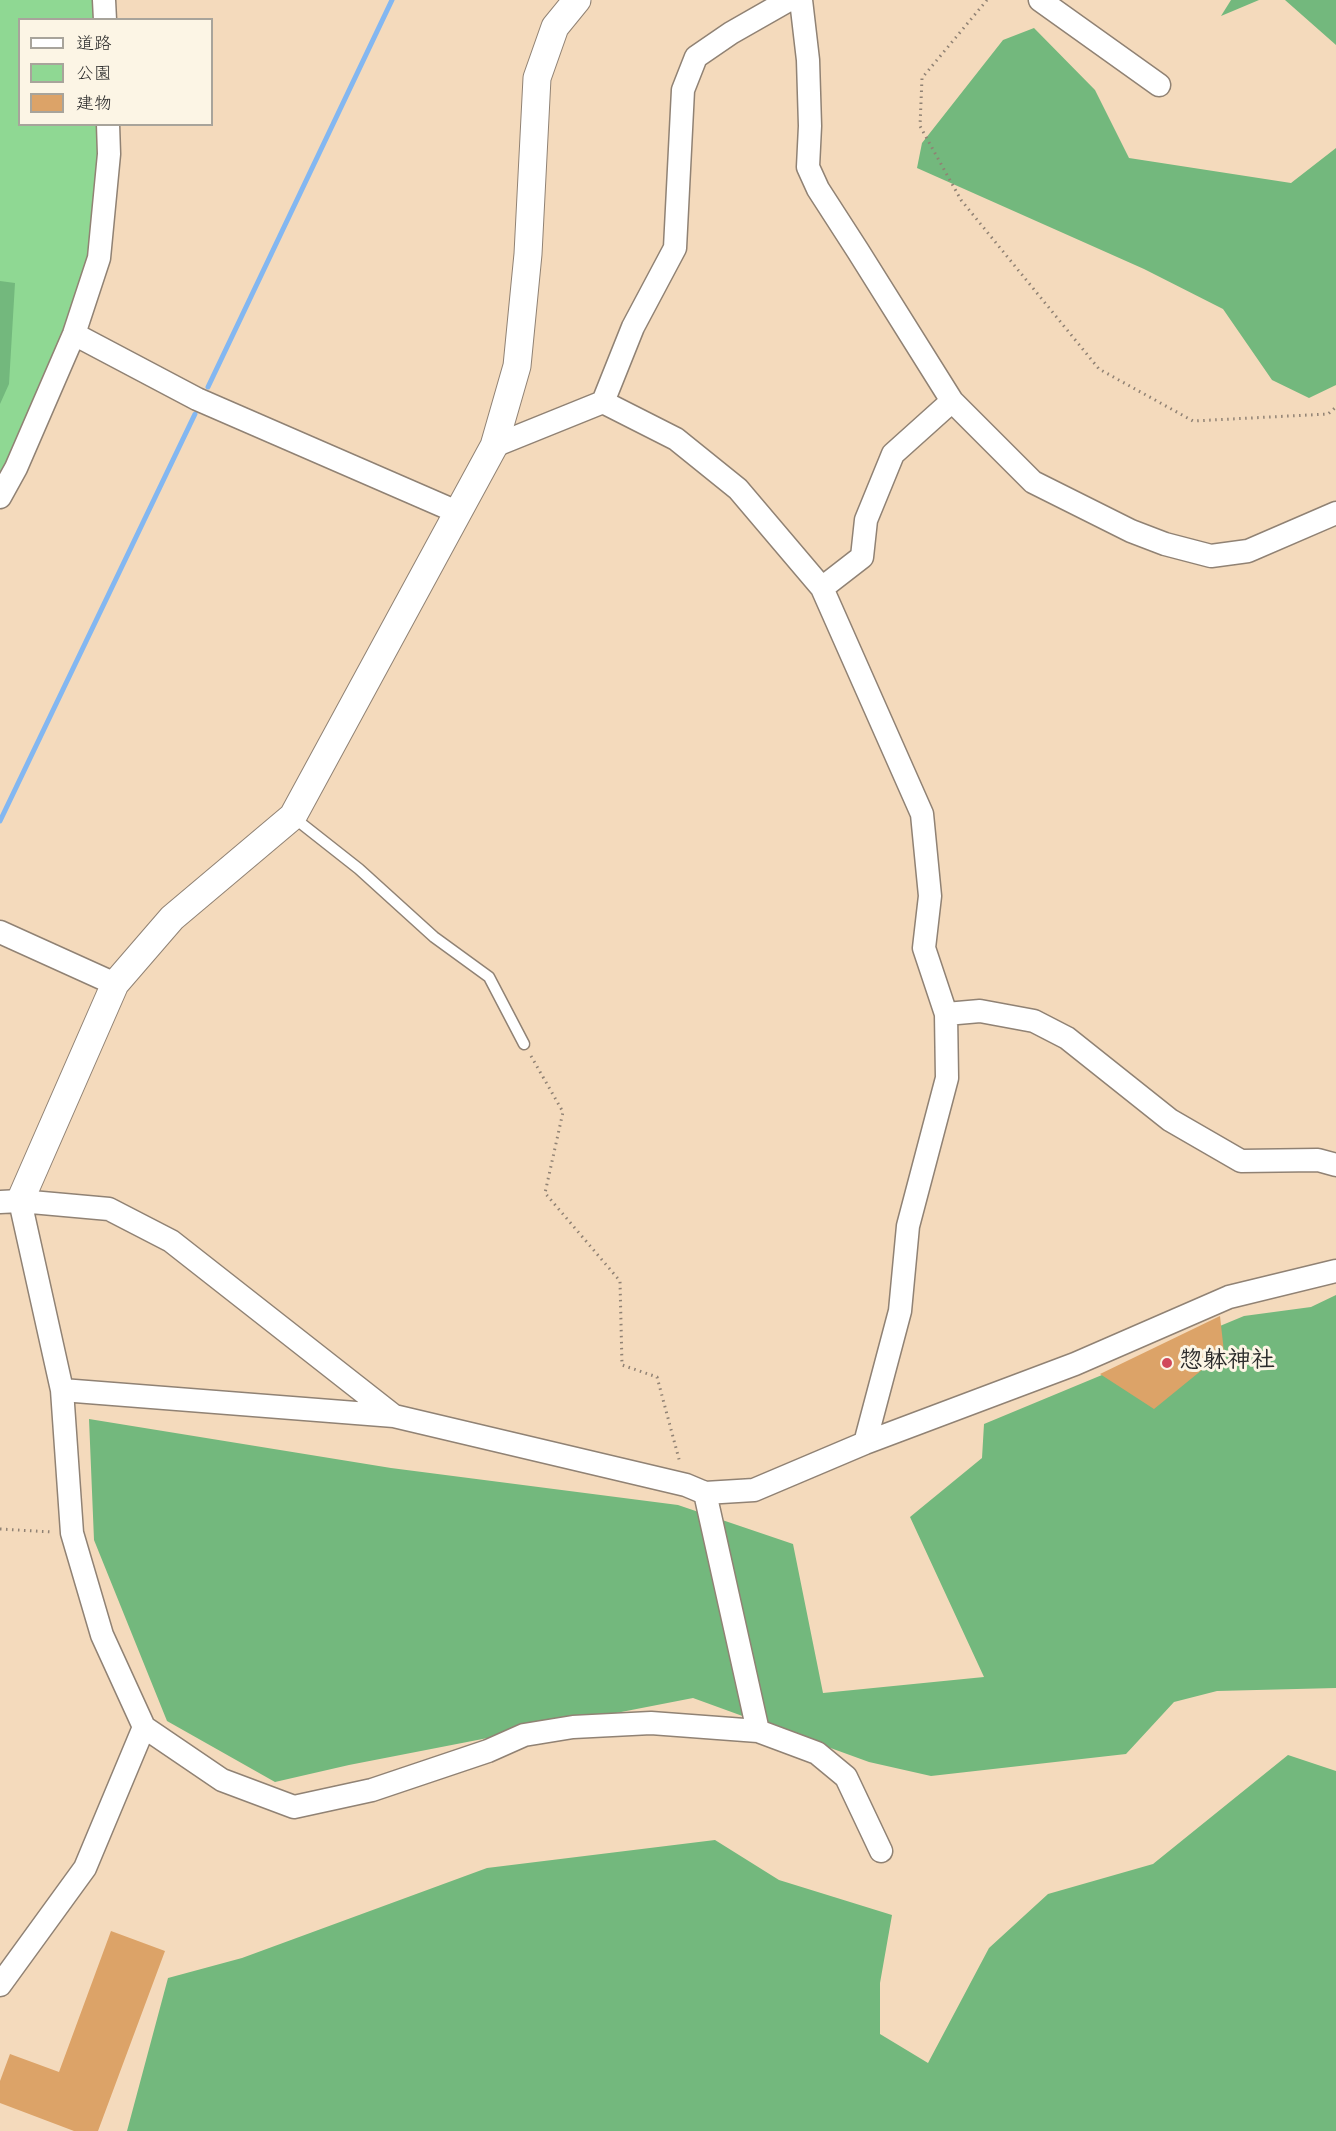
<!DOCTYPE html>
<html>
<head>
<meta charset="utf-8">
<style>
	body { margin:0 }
	#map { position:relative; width:1336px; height:2131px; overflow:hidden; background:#f4dabc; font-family:"Indie Flower","Klee One",sans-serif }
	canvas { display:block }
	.legend { position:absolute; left:18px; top:18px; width:195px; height:108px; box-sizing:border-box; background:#fcf5e5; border:2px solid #a8a49b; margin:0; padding:8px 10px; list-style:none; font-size:18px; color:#2b2b2b }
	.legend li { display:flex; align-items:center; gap:12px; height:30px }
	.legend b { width:30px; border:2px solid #a8a49b }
</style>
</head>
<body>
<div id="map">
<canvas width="1336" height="2131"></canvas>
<ul class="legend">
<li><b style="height:8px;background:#fff"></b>道路</li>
<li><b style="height:16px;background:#8fd893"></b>公園</li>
<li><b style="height:16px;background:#dca368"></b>建物</li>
</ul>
</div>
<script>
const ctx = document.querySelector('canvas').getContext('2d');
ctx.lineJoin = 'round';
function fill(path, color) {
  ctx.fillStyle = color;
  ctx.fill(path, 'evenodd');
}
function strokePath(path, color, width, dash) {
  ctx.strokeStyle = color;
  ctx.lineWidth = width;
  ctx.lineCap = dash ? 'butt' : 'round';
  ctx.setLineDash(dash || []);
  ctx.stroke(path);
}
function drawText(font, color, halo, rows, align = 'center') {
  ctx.font = font + ' "Indie Flower","Klee One",sans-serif';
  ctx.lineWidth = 6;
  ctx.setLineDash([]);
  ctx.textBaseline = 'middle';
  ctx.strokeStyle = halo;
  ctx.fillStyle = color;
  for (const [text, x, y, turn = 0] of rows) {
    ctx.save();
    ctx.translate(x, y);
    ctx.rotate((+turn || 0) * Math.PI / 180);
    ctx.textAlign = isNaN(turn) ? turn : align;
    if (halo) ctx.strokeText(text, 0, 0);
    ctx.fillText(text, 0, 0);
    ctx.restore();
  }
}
const green = new Path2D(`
	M 0,0 L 104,0 L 105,19 L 20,20 L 20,124 L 108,125 L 99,258 L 0,497 Z`);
const forest = new Path2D(`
	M 1231,0 L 1259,0 L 1221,16 Z
	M 1285,0 L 1336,0 L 1336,45 Z
	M 1034,28 L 1095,90 L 1129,158 L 1291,183 L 1336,148 L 1336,385 L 1309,398 L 1272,380 L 1223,309 L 1144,269 L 917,168 L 922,143 L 1003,40 Z
	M 0,281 L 15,283 L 9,384 L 0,404 Z
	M 1336,1295 L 1336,1688 L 1217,1691 L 1174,1702 L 1126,1754 L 931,1776 L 869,1762 L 693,1698 L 349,1765 L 275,1782 L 167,1721 L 94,1540 L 89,1419 L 391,1468 L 678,1505 L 793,1544 L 823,1693 L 984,1677 L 910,1517 L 982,1458 L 984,1424 L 1244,1316 L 1311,1307 Z
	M 1288,1755 L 1336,1771 L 1336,2131 L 127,2131 L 168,1978 L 242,1958 L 487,1868 L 715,1840 L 779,1880 L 892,1915 L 880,1983 L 880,2034 L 928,2063 L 989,1948 L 1048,1894 L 1153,1864 Z`);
const stream = new Path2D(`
	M 208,387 L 392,0
	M 0,821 L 195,414`);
const building = new Path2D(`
	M 1220,1316 L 1224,1352 L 1154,1409 L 1100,1374 Z
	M 111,1931 L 165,1951 L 98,2131 L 74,2131 L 0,2103 L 0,2081 L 10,2054 L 59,2072 Z`);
const path = new Path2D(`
	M 987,0 L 922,78 L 920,126 L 961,200 L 1099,369 L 1193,421 L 1328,414 L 1336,407
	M 531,1056 L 563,1112 L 545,1193 L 620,1281 L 622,1365 L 657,1377 L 680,1463
	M 0,1529 L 52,1532`);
const service = new Path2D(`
	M 293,817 L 359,869 L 434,937 L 489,977 L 524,1044`);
const minor = new Path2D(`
	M 104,0 L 105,20
	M 801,0 L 808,60 L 810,126 L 808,167 L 818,189 L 858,251 L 952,401 L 1033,482 L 1131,531 L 1165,544 L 1211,556 L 1248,551 L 1336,513
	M 1040,0 L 1159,85
	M 74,334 L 197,399 L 457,512
	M 603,402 L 633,327 L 675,248 L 683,90 L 696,57 L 731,33 L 789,0
	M 494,446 L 603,402 L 676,439 L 738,489 L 822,588 L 922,814 L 930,896 L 924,948 L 946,1014 L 947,1078 L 908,1226 L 900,1311 L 865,1443
	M 0,497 L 16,468 L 74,334 L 99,258 L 109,154 L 108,124
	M 822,588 L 862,557 L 866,520 L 893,454 L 952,401
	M 0,932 L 115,984
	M 946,1014 L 980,1011 L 1034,1021 L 1067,1038 L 1170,1120 L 1241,1161 L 1318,1160 L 1336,1165
	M 20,1201 L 62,1390 L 72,1533 L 102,1635 L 144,1727 L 222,1780 L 294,1807 L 372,1790 L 488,1751 L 524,1735 L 573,1727 L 651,1723 L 758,1731 L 817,1753 L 846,1777 L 881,1851
	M 0,1202 L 20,1201 L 109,1209 L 171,1241 L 394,1416 L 686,1485 L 705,1493 L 754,1490 L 865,1443 L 1075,1364 L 1229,1297 L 1336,1271
	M 62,1390 L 394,1416
	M 705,1493 L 758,1731
	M 0,1985 L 85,1868 L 144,1727`);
const tertiary = new Path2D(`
	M 20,1201 L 115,984 L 172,918 L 293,816 L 494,446 L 517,366 L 528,254 L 537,78 L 555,27 L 577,0`);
const markers = [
	[1167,1363,6,"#d1495b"]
];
const poiNames = [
	["惣躰神社",1179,1363]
];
fill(green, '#8fd893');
fill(forest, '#73b87d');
strokePath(stream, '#83b7f1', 5);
fill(building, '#dca368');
strokePath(service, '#908274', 13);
strokePath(minor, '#908274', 25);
strokePath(tertiary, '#908274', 29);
strokePath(path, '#908274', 3, [1.5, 4.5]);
strokePath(service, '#fff', 10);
strokePath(minor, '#fff', 22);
strokePath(tertiary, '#fff', 27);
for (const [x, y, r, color] of markers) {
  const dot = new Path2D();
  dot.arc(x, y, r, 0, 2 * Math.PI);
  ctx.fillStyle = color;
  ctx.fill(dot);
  strokePath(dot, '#fcf5e5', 2);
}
drawText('bold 24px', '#2b2b2b', '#fcf5e5', poiNames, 'left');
</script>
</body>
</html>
